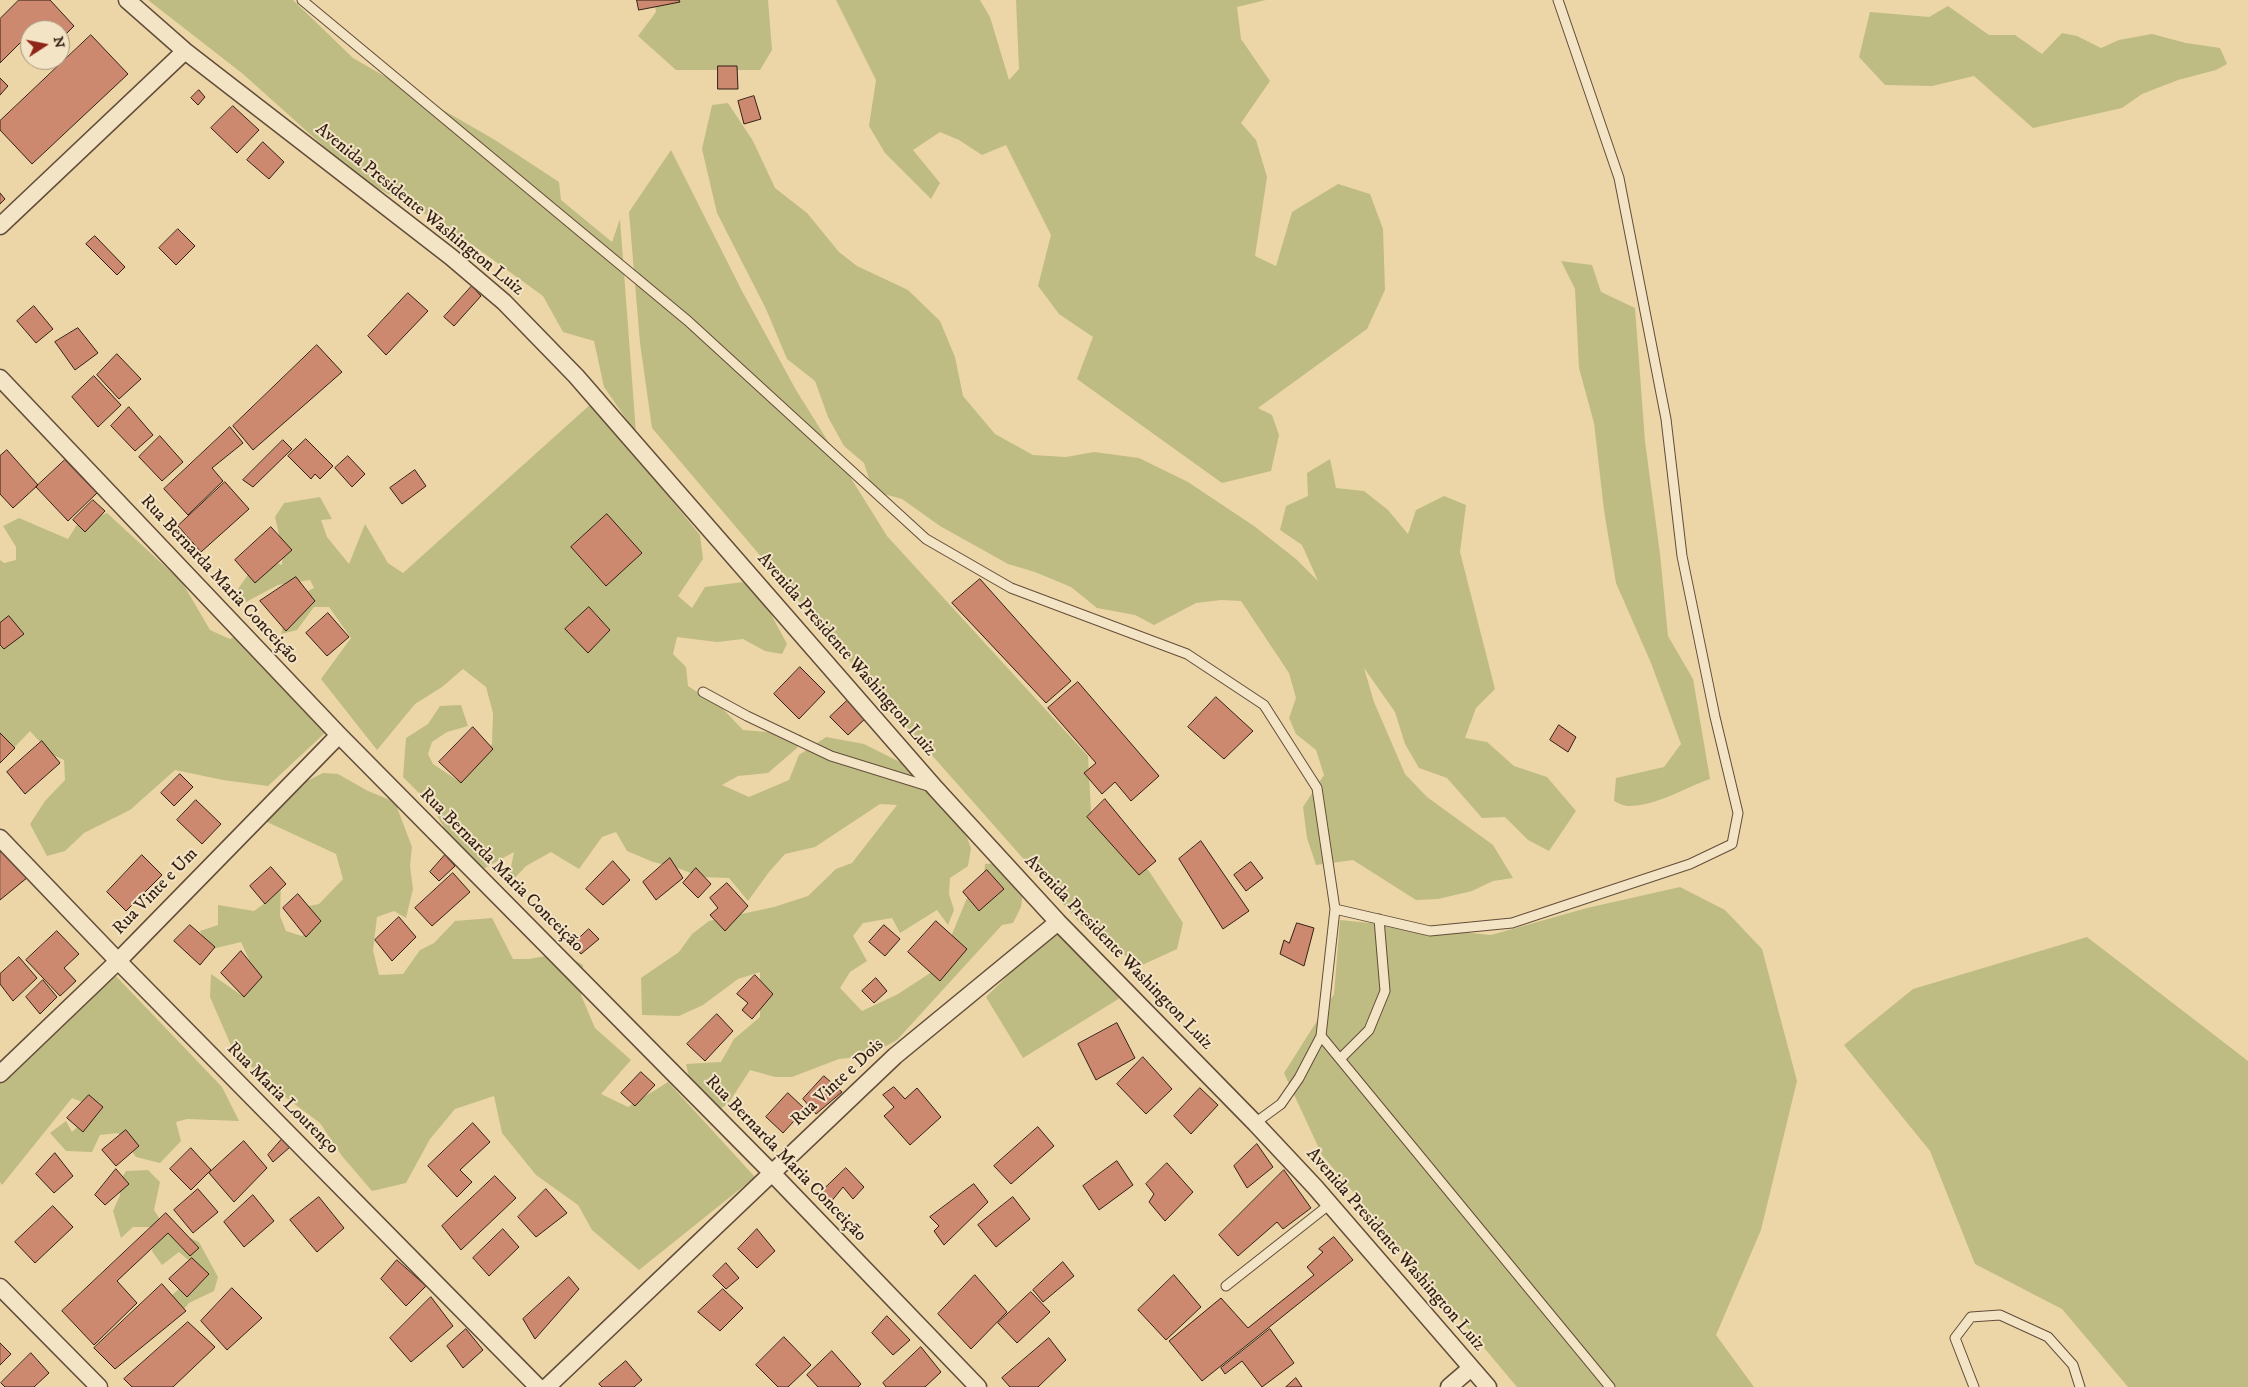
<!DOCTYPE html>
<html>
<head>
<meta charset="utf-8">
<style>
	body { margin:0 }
	#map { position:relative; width:2248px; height:1387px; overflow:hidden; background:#ecd6a7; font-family:"IM FELL DW Pica",serif }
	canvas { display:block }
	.north { position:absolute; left:20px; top:20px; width:50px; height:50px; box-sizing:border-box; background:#f3e4c6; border:1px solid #a7957f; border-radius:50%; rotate:79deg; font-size:14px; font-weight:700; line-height:20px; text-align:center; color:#351f15 }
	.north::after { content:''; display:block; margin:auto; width:18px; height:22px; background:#8f2418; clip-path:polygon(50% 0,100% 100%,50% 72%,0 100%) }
</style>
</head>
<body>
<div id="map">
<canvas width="2248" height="1387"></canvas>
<div class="north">N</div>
</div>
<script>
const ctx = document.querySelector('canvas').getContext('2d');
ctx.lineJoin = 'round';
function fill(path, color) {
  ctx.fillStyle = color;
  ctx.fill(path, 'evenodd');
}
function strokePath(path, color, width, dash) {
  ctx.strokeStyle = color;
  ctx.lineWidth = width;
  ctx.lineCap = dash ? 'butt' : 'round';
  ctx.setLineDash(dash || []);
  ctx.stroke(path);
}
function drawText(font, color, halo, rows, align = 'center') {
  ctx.font = font + ' "IM FELL DW Pica",serif';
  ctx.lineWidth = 4;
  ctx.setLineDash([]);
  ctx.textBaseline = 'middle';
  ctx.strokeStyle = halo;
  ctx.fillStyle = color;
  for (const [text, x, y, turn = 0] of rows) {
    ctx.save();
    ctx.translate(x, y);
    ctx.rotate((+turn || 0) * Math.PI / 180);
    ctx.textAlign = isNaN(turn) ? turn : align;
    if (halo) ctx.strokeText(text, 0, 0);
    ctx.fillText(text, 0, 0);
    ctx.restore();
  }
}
const green = new Path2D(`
	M 148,0 L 293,0 L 353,58 L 495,140 L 559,182 L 561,200 L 612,242 L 620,219 L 636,433 L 604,387 L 594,341 L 563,332 L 543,296 L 445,225 L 359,178 L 243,74 Z
	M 654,0 L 768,0 L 772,50 L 760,70 L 676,70 L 638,36 L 656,12 Z
	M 836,0 L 980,0 L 990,17 L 1009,80 L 1019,69 L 1016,0 L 1266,0 L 1237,7 L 1241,39 L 1270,81 L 1241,123 L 1256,140 L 1267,177 L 1255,256 L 1276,266 L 1292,212 L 1338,184 L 1370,194 L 1383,229 L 1385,290 L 1367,329 L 1258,408 L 1272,415 L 1279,435 L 1271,471 L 1222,483 L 1077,379 L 1093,337 L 1059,314 L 1038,286 L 1051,235 L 1006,145 L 982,155 L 959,140 L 940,132 L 913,150 L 940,183 L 931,199 L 885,153 L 869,126 L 876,80 Z
	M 1948,6 L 1989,35 L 2015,35 L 2042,54 L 2062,33 L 2077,36 L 2101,48 L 2119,40 L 2152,34 L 2186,43 L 2220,48 L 2227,64 L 2216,70 L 2178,80 L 2142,94 L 2122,108 L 2033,128 L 1974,76 L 1932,86 L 1885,85 L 1859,57 L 1870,12 L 1929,17 Z
	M 728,103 L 753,141 L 775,188 L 807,213 L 839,252 L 857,266 L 908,290 L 940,321 L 955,357 L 963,396 L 995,434 L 1033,455 L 1066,457 L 1094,452 L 1139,458 L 1188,482 L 1254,526 L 1296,559 L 1318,581 L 1302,545 L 1280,530 L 1286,506 L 1308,496 L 1307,473 L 1330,459 L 1336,488 L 1364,491 L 1388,510 L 1408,534 L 1416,510 L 1444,496 L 1466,505 L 1460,552 L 1495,689 L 1476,708 L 1465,738 L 1487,742 L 1514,766 L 1547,777 L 1576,811 L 1549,851 L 1528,840 L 1505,817 L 1482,818 L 1447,778 L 1419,768 L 1405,744 L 1395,712 L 1364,668 L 1374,702 L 1405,774 L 1427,797 L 1493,845 L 1513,878 L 1493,881 L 1472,891 L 1438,899 L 1416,900 L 1353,860 L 1316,865 L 1307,838 L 1303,807 L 1324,775 L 1316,750 L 1296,734 L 1289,718 L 1296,698 L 1289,673 L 1241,601 L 1221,600 L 1196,603 L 1154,625 L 1135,615 L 1097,608 L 1071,587 L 1035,572 L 1008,564 L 940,526 L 902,499 L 873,491 L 864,463 L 844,446 L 828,417 L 815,381 L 787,359 L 766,309 L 717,213 L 702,149 L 712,105 Z
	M 671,150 L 742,291 L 796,390 L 887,536 L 1088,756 L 1091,812 L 1149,871 L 1183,923 L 1177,949 L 1140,966 L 1081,924 L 869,684 L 652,428 L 640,343 L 629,212 Z
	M 1561,261 L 1592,265 L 1601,292 L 1635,308 L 1645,441 L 1660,554 L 1668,636 L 1693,679 L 1710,779 C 1684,788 1657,806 1628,806 C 1624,806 1618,803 1614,801 L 1616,778 L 1664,767 L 1681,744 L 1651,663 L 1616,583 L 1604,510 L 1594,423 L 1579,368 L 1575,289 Z
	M 592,403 L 700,535 L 703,559 L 678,596 L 692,608 L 705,587 L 743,582 L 765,603 L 787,644 L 782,654 L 765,651 L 743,639 L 717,642 L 677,637 L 673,654 L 686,667 L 688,686 L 722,708 L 743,730 L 802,735 L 797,748 L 768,773 L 738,776 L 722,785 L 749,797 L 789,780 L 799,755 L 826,737 L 864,744 L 910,767 L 966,835 L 971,848 L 968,866 L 950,878 L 949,894 L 954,910 L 948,925 L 937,910 L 900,933 L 892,918 L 863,923 L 853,936 L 867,961 L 850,972 L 840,988 L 862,1011 L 898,994 L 938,968 L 967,898 L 982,895 L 985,864 L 1001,863 L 1023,892 L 1021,907 L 1013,923 L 1002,925 L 897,1040 L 868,1056 L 839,1059 L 792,1077 L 775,1077 L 750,1070 L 728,1104 L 718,1110 L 690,1082 L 686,1064 L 721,1062 L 734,1039 L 760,1017 L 760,972 L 738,979 L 703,1005 L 679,1016 L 642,1015 L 641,978 L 679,952 L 692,934 L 709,921 L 774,907 L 808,896 L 836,869 L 852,863 L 897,805 L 880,804 L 815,847 L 785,854 L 769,872 L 748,901 L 729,878 L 701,877 L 675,867 L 653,862 L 627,851 L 616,832 L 602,837 L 579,869 L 551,852 L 526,866 L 511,882 L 509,877 L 514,852 L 483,869 L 448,834 L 430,804 L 403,777 L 406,738 L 428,724 L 440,706 L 461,705 L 468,726 L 447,732 L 432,742 L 428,754 L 433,764 L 457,780 L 475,765 L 492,744 L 493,713 L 486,687 L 463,669 L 442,687 L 415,704 L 377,750 L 321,679 L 351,638 L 329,607 L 314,607 L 297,630 L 281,634 L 290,600 L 314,588 L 310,580 L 278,585 L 246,602 L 238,589 L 247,576 L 251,561 L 263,558 L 282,565 L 283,552 L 275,517 L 284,503 L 320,497 L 332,519 L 321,520 L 327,537 L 349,564 L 365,524 L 388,563 L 403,573 Z
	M 107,513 L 182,582 L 210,630 L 230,639 L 246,631 L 326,732 L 268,786 L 223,780 L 175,770 L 130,810 L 84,833 L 65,851 L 47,856 L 30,824 L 45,801 L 65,780 L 64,760 L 51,754 L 30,731 L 10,752 L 0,733 L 0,647 L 5,643 L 0,639 L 0,560 L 4,563 L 16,560 L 16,547 L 3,526 L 19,518 L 68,539 L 78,523 Z
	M 323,773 L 338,774 L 368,791 L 395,802 L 412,847 L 410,866 L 413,889 L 406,918 L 394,911 L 377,917 L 373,950 L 379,975 L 403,974 L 420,950 L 434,943 L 455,921 L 492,918 L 513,959 L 529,959 L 562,953 L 583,965 L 581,995 L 595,1028 L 631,1060 L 601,1094 L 628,1107 L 668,1082 L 755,1177 L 639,1270 L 592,1230 L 578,1205 L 536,1175 L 502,1133 L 494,1096 L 455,1109 L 430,1139 L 406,1183 L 372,1191 L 342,1156 L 320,1123 L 285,1097 L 233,1050 L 210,997 L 211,974 L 241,995 L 257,977 L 241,942 L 208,950 L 200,931 L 218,925 L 218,905 L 254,911 L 266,902 L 281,879 L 280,916 L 286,931 L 302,936 L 316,925 L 304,907 L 319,904 L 343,879 L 336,854 L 265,821 L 303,783 Z
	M 1680,887 L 1725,910 L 1762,949 L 1797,1081 L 1761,1230 L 1716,1335 L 1754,1387 L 1517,1387 L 1322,1155 L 1284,1073 L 1334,994 L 1340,920 L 1491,935 L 1587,908 Z
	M 1057,927 L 1120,998 L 1023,1058 L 986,997 Z
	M 2087,937 L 2248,1061 L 2248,1387 L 2128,1387 L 2062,1309 L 1975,1264 L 1930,1151 L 1844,1045 L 1913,989 Z
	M 112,972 L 222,1087 L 239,1121 L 187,1119 L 176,1122 L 181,1141 L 160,1163 L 136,1157 L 118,1133 L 100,1135 L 92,1152 L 66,1151 L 50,1133 L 66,1121 L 72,1132 L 97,1108 L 72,1098 L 2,1185 L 0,1182 L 0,1069 L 17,1070 Z
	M 148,1170 L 160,1182 L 154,1210 L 165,1227 L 199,1242 L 218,1277 L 214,1291 L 189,1303 L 175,1320 L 170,1297 L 190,1279 L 194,1265 L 179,1252 L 162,1265 L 152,1251 L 155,1237 L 150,1227 L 133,1227 L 121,1238 L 113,1211 L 120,1195 L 120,1181 L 126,1171 Z`);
const building = new Path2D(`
	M 19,0 L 50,0 L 74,26 L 60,40 L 60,30 L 30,30 L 30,33 L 0,63 L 0,19 Z
	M 637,0 L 679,0 L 680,2 L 639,10 Z
	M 91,35 L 128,74 L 32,164 L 0,130 L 0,121 Z
	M 718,66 L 737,66 L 738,89 L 718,89 Z
	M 0,78 L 8,86 L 0,95 Z
	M 199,90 L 205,97 L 198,105 L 191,98 Z
	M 754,96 L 761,119 L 744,124 L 738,101 Z
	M 233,106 L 259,130 L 237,153 L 211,128 Z
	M 263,142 L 284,162 L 269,179 L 247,160 Z
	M 0,193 L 5,199 L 0,204 Z
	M 178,229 L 195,246 L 176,265 L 159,248 Z
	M 95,236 L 125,267 L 117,275 L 86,244 Z
	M 472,286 L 481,296 L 454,326 L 444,317 Z
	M 408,293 L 428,311 L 386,355 L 368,336 Z
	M 34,306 L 53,329 L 36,343 L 17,321 Z
	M 78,328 L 98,353 L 75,370 L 55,342 Z
	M 317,345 L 342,372 L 253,450 L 233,426 Z
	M 117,354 L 141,379 L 119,399 L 97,375 Z
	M 94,376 L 121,405 L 98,427 L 72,397 Z
	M 129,407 L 153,435 L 135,451 L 111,426 Z
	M 230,427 L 243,443 L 212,468 L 223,481 L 188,515 L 164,489 Z
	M 160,436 L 183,462 L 162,481 L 139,457 Z
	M 306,439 L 333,466 L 320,479 L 315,474 L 311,479 L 288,456 Z
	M 283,440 L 292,449 L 253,487 L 243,480 Z
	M 7,450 L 38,485 L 13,508 L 0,494 L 0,456 Z
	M 348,456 L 365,474 L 352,487 L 335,468 Z
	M 65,460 L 97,493 L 68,521 L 36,487 Z
	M 415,470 L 426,486 L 402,504 L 390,488 Z
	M 225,482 L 249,509 L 201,552 L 178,526 Z
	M 93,500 L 105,511 L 85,532 L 73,520 Z
	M 607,514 L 642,553 L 606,586 L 571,547 Z
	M 271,527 L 292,550 L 255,583 L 235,560 Z
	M 296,577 L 315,601 L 286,631 L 260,601 Z
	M 980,579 L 1071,681 L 1046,703 L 952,603 Z
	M 589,607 L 610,630 L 588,653 L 565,629 Z
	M 328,613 L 349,637 L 327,656 L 306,633 Z
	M 9,616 L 24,634 L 4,649 L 0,645 L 0,623 Z
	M 800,667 L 825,692 L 799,719 L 774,694 Z
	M 1078,682 L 1159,776 L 1131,801 L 1115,782 L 1102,794 L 1084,773 L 1096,763 L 1048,708 Z
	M 1216,697 L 1253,731 L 1224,759 L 1188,727 Z
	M 850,698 L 868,716 L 848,735 L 830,717 Z
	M 1559,725 L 1576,737 L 1568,752 L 1550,740 Z
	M 473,727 L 493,749 L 461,783 L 439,762 Z
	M 0,733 L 15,748 L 0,763 Z
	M 42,741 L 60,763 L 25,794 L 7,772 Z
	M 180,774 L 193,787 L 174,806 L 161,793 Z
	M 1105,799 L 1156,861 L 1139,875 L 1087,817 Z
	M 196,800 L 221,824 L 202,844 L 177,820 Z
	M 1201,841 L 1249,911 L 1223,929 L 1179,859 Z
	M 0,848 L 28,877 L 0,900 Z
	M 142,855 L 162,875 L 126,911 L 107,892 Z
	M 445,855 L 455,866 L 439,881 L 430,872 Z
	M 670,858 L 683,878 L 656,900 L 643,882 Z
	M 613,861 L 630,880 L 603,905 L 586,889 Z
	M 1251,862 L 1263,878 L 1246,891 L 1234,875 Z
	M 271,867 L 286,884 L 265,904 L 250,886 Z
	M 696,868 L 711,884 L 698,898 L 683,883 Z
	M 987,870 L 1004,889 L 979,911 L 963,892 Z
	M 453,873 L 470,892 L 432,926 L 415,908 Z
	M 727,883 L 748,906 L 725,931 L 710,915 L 718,908 L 710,898 Z
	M 298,894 L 321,921 L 306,937 L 283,908 Z
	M 399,917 L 416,937 L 392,961 L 375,940 Z
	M 936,921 L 967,949 L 940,981 L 908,952 Z
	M 1297,923 L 1314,928 L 1304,966 L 1280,954 L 1284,940 L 1289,943 Z
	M 190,925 L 215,947 L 200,965 L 174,941 Z
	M 884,925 L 900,939 L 885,956 L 869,942 Z
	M 589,929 L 599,939 L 581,954 L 573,944 Z
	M 57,931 L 79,954 L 64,968 L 76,981 L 60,996 L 26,960 Z
	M 241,951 L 262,977 L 244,997 L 221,973 Z
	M 19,957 L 37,978 L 13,1001 L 0,984 L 0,974 Z
	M 755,975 L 773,994 L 752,1019 L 742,1010 L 748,1003 L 737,994 Z
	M 876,978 L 887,991 L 874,1003 L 862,991 Z
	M 43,980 L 57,997 L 40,1014 L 26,997 Z
	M 717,1014 L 733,1031 L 705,1061 L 687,1044 Z
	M 1117,1023 L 1135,1058 L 1096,1080 L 1078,1044 Z
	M 1143,1057 L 1172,1089 L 1146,1114 L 1117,1084 Z
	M 641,1072 L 655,1085 L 635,1106 L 621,1093 Z
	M 824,1076 L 842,1092 L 816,1114 L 803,1099 Z
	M 894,1087 L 905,1099 L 917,1088 L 941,1117 L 910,1145 L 884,1116 L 894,1107 L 883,1095 Z
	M 1200,1088 L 1218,1105 L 1191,1134 L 1174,1116 Z
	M 788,1093 L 805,1109 L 783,1133 L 766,1117 Z
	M 89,1095 L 103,1107 L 83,1132 L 67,1118 Z
	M 473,1123 L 490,1142 L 460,1170 L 472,1182 L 457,1197 L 428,1166 Z
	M 1038,1127 L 1054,1146 L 1011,1184 L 994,1166 Z
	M 126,1130 L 139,1146 L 116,1166 L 102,1150 Z
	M 283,1138 L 290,1147 L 273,1162 L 268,1155 Z
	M 244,1141 L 267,1168 L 234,1202 L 209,1173 Z
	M 1257,1144 L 1273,1167 L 1247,1188 L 1234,1166 Z
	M 191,1148 L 211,1170 L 191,1190 L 170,1169 Z
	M 55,1153 L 73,1176 L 54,1193 L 36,1174 Z
	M 1117,1161 L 1133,1185 L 1099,1210 L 1083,1186 Z
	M 1167,1163 L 1193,1192 L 1165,1221 L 1149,1202 L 1154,1194 L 1146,1184 Z
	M 846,1168 L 864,1187 L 853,1199 L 843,1187 L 830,1203 L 820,1193 Z
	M 116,1169 L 129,1184 L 105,1205 L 95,1195 Z
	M 1284,1170 L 1311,1208 L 1283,1229 L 1277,1222 L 1238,1256 L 1219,1235 Z
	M 495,1176 L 516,1198 L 461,1250 L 442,1226 Z
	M 974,1184 L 988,1202 L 944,1245 L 934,1231 L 939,1226 L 930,1217 Z
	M 198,1189 L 218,1212 L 193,1233 L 174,1210 Z
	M 546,1189 L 567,1213 L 536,1237 L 518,1217 Z
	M 253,1195 L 274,1221 L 244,1247 L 224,1222 Z
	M 319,1197 L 344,1228 L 317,1252 L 290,1220 Z
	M 1013,1197 L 1030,1219 L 996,1247 L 978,1225 Z
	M 53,1206 L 73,1227 L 35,1263 L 15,1242 Z
	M 166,1213 L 199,1248 L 190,1256 L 168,1233 L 117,1281 L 137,1303 L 94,1345 L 62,1311 Z
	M 503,1229 L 519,1247 L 489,1276 L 473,1258 Z
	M 757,1229 L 775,1251 L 757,1268 L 738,1249 Z
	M 1334,1237 L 1353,1260 L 1202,1381 L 1169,1341 L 1221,1298 L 1248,1328 L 1314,1275 L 1307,1267 L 1323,1252 L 1319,1249 Z
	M 192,1258 L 209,1274 L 187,1297 L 169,1279 Z
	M 397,1260 L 426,1286 L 406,1306 L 381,1279 Z
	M 1063,1262 L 1074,1276 L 1043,1302 L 1033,1290 Z
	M 726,1263 L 739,1278 L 726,1289 L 713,1276 Z
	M 975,1275 L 1007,1312 L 971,1349 L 938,1314 Z
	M 1174,1275 L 1201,1307 L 1166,1340 L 1138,1310 Z
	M 569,1277 L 579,1289 L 535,1339 L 523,1319 Z
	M 162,1284 L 186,1311 L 115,1369 L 94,1348 Z
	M 232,1288 L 262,1318 L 227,1350 L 201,1321 Z
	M 723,1289 L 743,1308 L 720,1331 L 698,1312 Z
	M 1031,1292 L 1050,1312 L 1017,1343 L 998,1323 Z
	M 431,1297 L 453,1326 L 411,1362 L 390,1338 Z
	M 887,1316 L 910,1340 L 893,1355 L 872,1333 Z
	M 188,1322 L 215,1347 L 173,1387 L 132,1387 L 124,1379 Z
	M 466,1329 L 483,1350 L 463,1368 L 447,1346 Z
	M 1270,1329 L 1294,1363 L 1262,1387 L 1242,1361 L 1225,1374 L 1221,1368 Z
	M 784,1337 L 811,1365 L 788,1387 L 778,1387 L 756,1365 Z
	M 1049,1338 L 1066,1360 L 1038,1387 L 1010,1387 L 1002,1378 Z
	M 0,1343 L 11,1354 L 0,1365 Z
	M 921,1347 L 941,1372 L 925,1387 L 886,1387 L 883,1383 Z
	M 832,1351 L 861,1384 L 858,1387 L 818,1387 L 807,1375 Z
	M 31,1353 L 49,1373 L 34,1387 L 5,1387 L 1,1383 Z
	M 626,1361 L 642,1380 L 634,1387 L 602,1387 L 599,1384 Z
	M 1296,1378 L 1302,1387 L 1286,1387 Z`);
const lane = new Path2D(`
	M 302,0 L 688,321 L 926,539 L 1011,588 L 1187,654 L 1264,705 L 1317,788 L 1335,909 L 1321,1036 L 1299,1078 L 1281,1104 L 1255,1123
	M 703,692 L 747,716 L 831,756 L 931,787
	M 1335,909 L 1430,931 L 1512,923 L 1690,864 L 1732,844 L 1738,813 L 1715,717 L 1682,556 L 1666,419 L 1619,178 L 1558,0
	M 1321,1036 L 1610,1387
	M 1341,1058 L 1369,1030 L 1385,991 L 1379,919
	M 1226,1286 L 1330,1204
	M 1974,1387 L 1955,1338 L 1971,1317 L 2000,1315 L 2048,1337 L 2073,1365 L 2080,1387`);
const street = new Path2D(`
	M 127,0 L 185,51 L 451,257 L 504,302 L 576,376 L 936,789 L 1058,922 L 1255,1123 L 1315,1187 L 1488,1387
	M 0,226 L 185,51
	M 0,378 L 339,735 L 772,1173 L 978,1387
	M 0,838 L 118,961 L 538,1387
	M 0,1074 L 118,961 L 339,735
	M 0,1287 L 99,1387
	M 547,1387 L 895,1056 L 1058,922
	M 1449,1387 L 1471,1368`);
const streetNames = [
	["Avenida Presidente Washington Luiz",419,210,39],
	["Rua Bernarda Maria Conceição",219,580,47],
	["Avenida Presidente Washington Luiz",846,655,49],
	["Rua Bernarda Maria Conceição",501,871,45],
	["Rua Vinte e Um",156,892,-46],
	["Avenida Presidente Washington Luiz",1118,953,46],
	["Rua Vinte e Dois",838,1083,-43],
	["Rua Maria Lourenço",282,1099,45],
	["Rua Bernarda Maria Conceição",785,1159,46],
	["Avenida Presidente Washington Luiz",1395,1250,49]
];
fill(green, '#bebc83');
fill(building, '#cd896f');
strokePath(building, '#351f15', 1);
strokePath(lane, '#634d3a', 11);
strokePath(street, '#634d3a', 19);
strokePath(lane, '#f3e4c6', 9);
strokePath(street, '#f3e4c6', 16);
drawText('18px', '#351f15', '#f3e4c6', streetNames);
</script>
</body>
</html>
